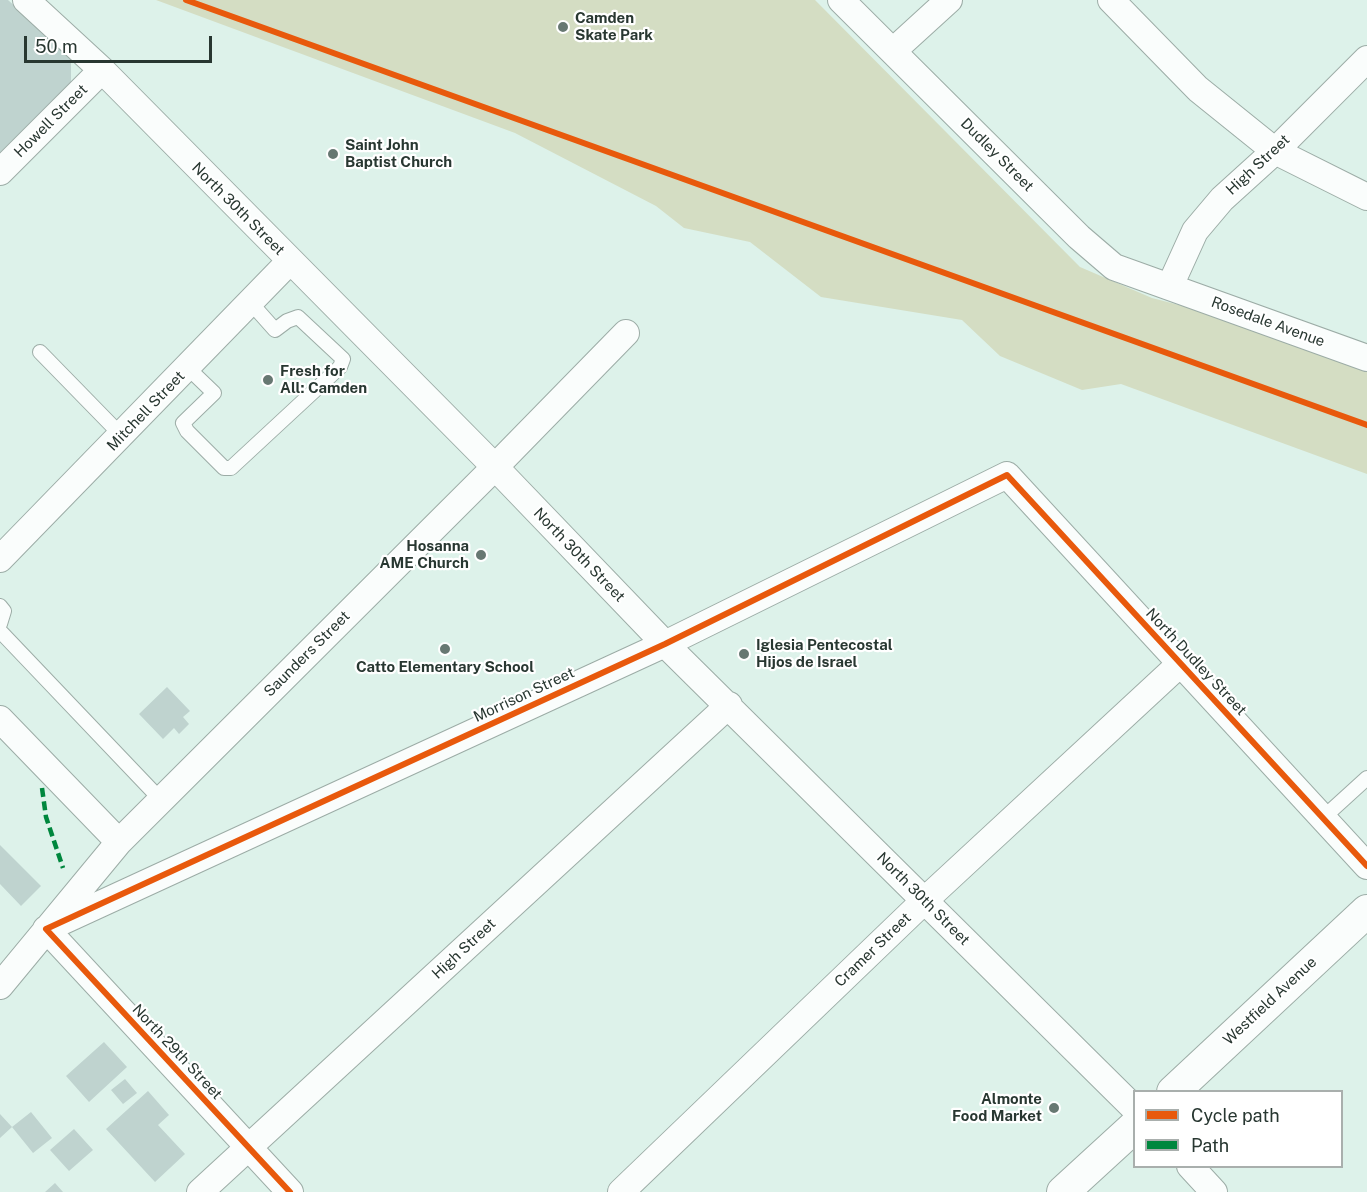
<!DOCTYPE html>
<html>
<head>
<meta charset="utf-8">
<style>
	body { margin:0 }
	#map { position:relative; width:1367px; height:1192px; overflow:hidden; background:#ddf2ea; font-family:"Public Sans",sans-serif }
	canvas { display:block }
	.legend { position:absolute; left:1133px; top:1090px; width:210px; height:78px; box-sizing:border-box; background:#fff; border:2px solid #a9afad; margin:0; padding:8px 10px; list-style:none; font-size:18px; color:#283731 }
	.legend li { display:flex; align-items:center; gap:12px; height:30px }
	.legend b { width:30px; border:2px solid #a9afad }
	.scale { position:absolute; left:24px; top:36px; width:188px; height:27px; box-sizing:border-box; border:3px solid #283731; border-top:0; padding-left:8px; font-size:18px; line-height:21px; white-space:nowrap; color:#283731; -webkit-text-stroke:4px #fff; paint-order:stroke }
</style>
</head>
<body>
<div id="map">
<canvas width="1367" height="1192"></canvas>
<ul class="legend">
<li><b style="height:8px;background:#e8590c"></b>Cycle path</li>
<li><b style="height:8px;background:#00873e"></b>Path</li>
</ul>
<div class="scale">50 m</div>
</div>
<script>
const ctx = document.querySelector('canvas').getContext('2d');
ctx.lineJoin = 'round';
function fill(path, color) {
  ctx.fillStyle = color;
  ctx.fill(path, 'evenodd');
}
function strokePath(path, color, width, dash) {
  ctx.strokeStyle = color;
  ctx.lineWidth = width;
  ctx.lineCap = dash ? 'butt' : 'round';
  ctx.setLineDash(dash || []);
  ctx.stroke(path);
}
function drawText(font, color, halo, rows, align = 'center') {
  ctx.font = font + ' "Public Sans",sans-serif';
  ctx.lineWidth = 4.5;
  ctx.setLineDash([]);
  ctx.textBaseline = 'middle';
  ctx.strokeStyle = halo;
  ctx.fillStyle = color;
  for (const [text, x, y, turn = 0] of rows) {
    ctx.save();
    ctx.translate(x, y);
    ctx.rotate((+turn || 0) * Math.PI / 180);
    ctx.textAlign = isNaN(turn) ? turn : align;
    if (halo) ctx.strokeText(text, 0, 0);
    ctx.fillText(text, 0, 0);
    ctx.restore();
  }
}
const green = new Path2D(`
	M 156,0 L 815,0 L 1080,267 L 1152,298 L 1210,313 L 1367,371 L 1367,474 L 1121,384 L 1082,390 L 1000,356 L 962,320 L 821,297 L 750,242 L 684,228 L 656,206 L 515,133 Z`);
const building = new Path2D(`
	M 0,0 L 8,0 L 71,58 L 71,90 L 0,159 Z
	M 167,687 L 190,711 L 183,717 L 189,724 L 179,734 L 174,728 L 163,739 L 139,714 Z
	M 0,845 L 41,886 L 21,906 L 0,884 Z
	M 104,1042 L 127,1067 L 89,1102 L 66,1076 Z
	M 125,1079 L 137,1093 L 123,1104 L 111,1090 Z
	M 148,1091 L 169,1115 L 158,1125 L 185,1154 L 155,1182 L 106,1129 Z
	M 31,1112 L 52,1138 L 33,1153 L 12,1127 Z
	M 0,1114 L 12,1127 L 0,1138 Z
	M 74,1129 L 93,1150 L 69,1171 L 50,1150 Z
	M 55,1183 L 63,1192 L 45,1192 Z`);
const service = new Path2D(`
	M 40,352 L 122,436
	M 188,368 L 214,393 L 183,423 L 187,431 L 224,468 L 231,468 L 340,367 L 343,359 L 298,317 L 287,321 L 275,330 L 251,303
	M 0,606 L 4,611 L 0,624
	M 0,631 L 161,800
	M 1323,818 L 1367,778`);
const minor = new Path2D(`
	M 26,0 L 102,70 L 495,467 L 665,644 L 1134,1108
	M 841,0 L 1079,237 L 1114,267 L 1367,358
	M 1111,0 L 1198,89 L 1275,151 L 1367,197
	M 893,51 L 949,0
	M 0,172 L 102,70
	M 1170,286 L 1195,231 L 1222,199 L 1275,151 L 1367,59
	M 0,559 L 290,261
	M 0,719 L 119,842
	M 0,986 L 119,842 L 495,467 L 626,333
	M 1190,1166 L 1214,1192
	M 200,1192 L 729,705
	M 290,1192 L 46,929 L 665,644 L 1007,475 L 1367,866
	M 621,1192 L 924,901 L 1181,663`);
const tertiary = new Path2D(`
	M 1173,1092 L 1367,911
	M 1063,1192 L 1134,1127`);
const quiet = new Path2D(`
	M 42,788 L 46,817 L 63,868`);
const cycleway = new Path2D(`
	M 186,0 L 1367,425
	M 290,1192 L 46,929 L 665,644 L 1007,475 L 1367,866`);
const markers = [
	[563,27,6,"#677872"],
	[333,154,6,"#677872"],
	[268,380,6,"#677872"],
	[481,555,6,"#677872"],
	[445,649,6,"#677872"],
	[744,654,6,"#677872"],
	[1054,1108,6,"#677872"]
];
const poiNames = [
	["Camden",575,18],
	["Skate Park",575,35],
	["Saint John",345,145],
	["Baptist Church",345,162],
	["Fresh for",280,371],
	["All: Camden",280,388],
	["Hosanna",469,546,"right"],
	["AME Church",469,563,"right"],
	["Iglesia Pentecostal",756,645],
	["Hijos de Israel",756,662],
	["Catto Elementary School",445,667,"center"],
	["Almonte",1042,1099,"right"],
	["Food Market",1042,1116,"right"]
];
const streetNames = [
	["Howell Street",51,121,-45],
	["Dudley Street",997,155,45],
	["High Street",1258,165,-43],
	["North 30th Street",238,209,45],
	["Rosedale Avenue",1268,322,20],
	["Mitchell Street",146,411,-46],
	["North 30th Street",579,555,46],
	["Saunders Street",307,654,-45],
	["North Dudley Street",1196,662,47],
	["Morrison Street",524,695,-25],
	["North 30th Street",923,899,45],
	["High Street",464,949,-43],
	["Cramer Street",873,950,-44],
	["Westfield Avenue",1270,1001,-43],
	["North 29th Street",177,1052,47]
];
fill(green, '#d4ddc3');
fill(building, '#bfd3cf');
strokePath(service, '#9caca6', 16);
strokePath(minor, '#9caca6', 28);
strokePath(tertiary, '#9caca6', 34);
strokePath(service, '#fafdfc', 14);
strokePath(minor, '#fafdfc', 26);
strokePath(tertiary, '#fafdfc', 32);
strokePath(quiet, '#00873e', 4.5, [9, 4.5]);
strokePath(cycleway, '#e8590c', 6);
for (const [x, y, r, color] of markers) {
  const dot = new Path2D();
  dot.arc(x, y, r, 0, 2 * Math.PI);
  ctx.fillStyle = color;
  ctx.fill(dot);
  strokePath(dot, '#fff', 2);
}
drawText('bold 15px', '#283731', '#fff', poiNames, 'left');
drawText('15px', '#283731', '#fff', streetNames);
</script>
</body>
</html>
